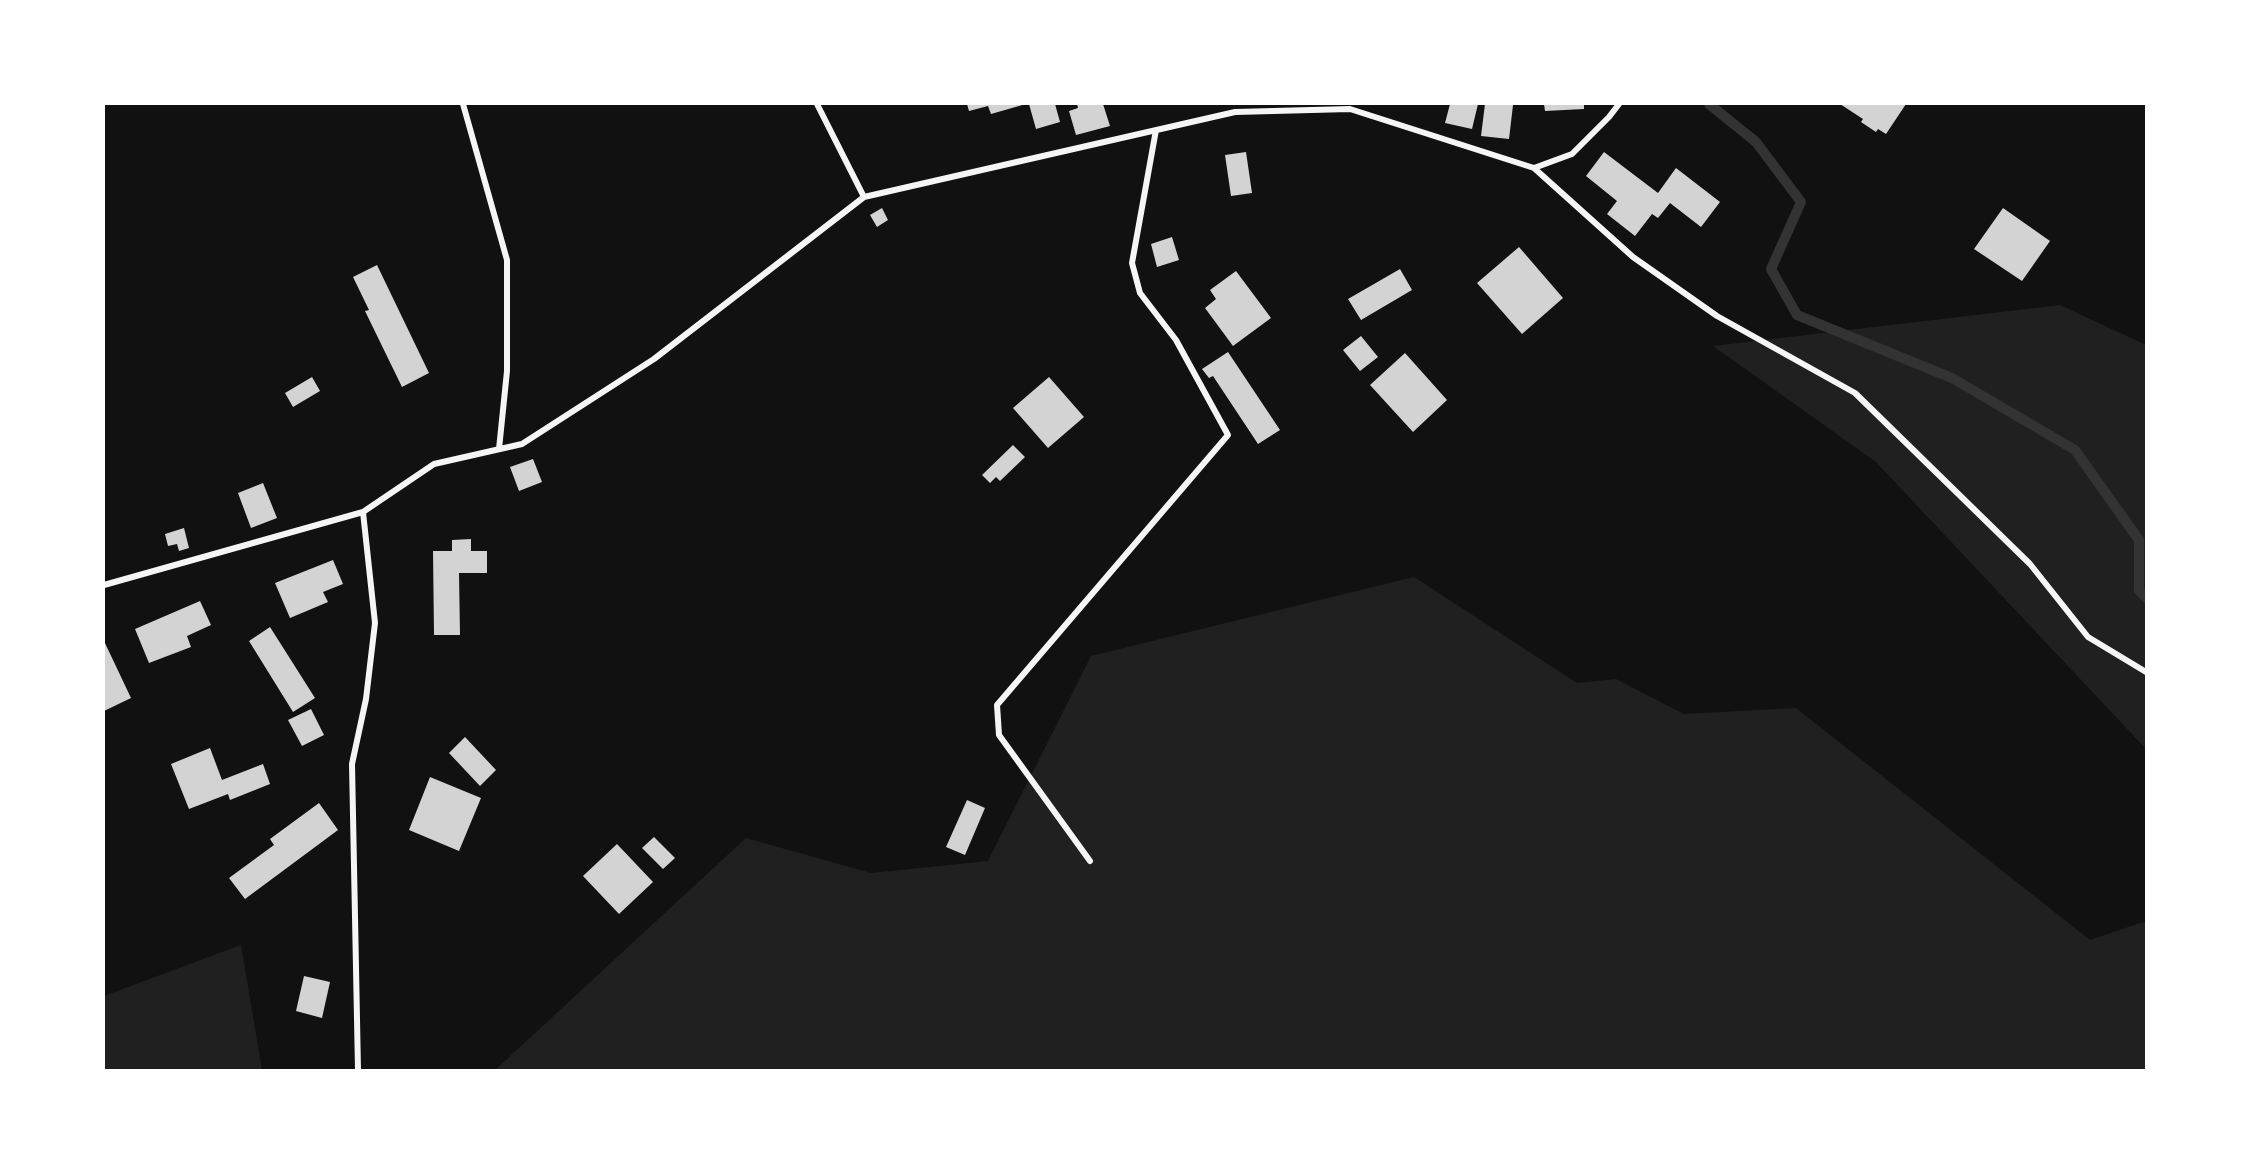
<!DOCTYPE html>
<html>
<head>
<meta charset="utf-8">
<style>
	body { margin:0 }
	#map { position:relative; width:2250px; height:1174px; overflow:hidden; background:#111; font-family:"Roboto Condensed",sans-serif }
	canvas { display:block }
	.frame { position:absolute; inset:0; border:105px solid #fff; pointer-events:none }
</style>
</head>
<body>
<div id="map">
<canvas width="2250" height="1174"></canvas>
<div class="frame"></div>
</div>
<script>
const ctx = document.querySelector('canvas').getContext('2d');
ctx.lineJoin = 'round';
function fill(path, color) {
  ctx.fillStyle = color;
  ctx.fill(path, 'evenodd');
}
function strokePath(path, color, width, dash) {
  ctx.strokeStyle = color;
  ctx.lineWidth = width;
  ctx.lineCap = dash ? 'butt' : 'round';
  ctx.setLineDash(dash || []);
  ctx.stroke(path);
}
const green = new Path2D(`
	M 2060,305 L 2146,345 L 2146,749 L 1876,462 L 1713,346 Z
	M 1414,577 L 1577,683 L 1616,679 L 1684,714 L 1796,708 L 2090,940 L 2146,921 L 2146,1070 L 495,1070 L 746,838 L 871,873 L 988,861 L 1091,656 Z
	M 241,945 L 262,1070 L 104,1070 L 104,996 Z`);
const stream = new Path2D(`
	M 1709,104 L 1756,142 L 1801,202 L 1771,269 L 1797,315 L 1952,378 L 2075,450 L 2139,540 L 2139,590 L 2146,598`);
const building = new Path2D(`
	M 967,104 L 1026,104 L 991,114 L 988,106 L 969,111 Z
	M 1029,104 L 1055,104 L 1060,122 L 1036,129 Z
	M 1077,104 L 1103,104 L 1110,126 L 1076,135 L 1069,111 L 1078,108 Z
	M 1450,104 L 1478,104 L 1472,129 L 1445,123 Z
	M 1485,104 L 1513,105 L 1509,139 L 1481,136 Z
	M 1544,104 L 1584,104 L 1584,109 L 1545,111 Z
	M 1840,104 L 1869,104 L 1872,105 L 1873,104 L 1906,104 L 1886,134 L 1878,129 L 1876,132 L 1861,122 L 1863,119 Z
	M 1246,152 L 1252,193 L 1231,196 L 1225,155 Z
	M 1604,152 L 1658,193 L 1676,168 L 1720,202 L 1701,227 L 1670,203 L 1658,218 L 1652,214 L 1635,236 L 1607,214 L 1617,201 L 1586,176 Z
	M 882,208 L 888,220 L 877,227 L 870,215 Z
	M 2003,208 L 2050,241 L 2022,281 L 1974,249 Z
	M 1172,237 L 1179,260 L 1157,267 L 1151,244 Z
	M 1519,247 L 1563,298 L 1522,334 L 1477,283 Z
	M 377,265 L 429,373 L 402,387 L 365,311 L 369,310 L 353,277 Z
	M 1400,269 L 1412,290 L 1361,320 L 1348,299 Z
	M 1236,271 L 1271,318 L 1233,346 L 1205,308 L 1216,299 L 1210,290 Z
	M 1361,336 L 1378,357 L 1360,371 L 1343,350 Z
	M 1228,352 L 1280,430 L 1258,444 L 1213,376 L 1209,378 L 1202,369 Z
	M 1405,353 L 1447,400 L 1413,432 L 1370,385 Z
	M 312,377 L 320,391 L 293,407 L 285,393 Z
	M 1049,377 L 1084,417 L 1048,448 L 1013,408 Z
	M 1013,445 L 1025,457 L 1000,481 L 996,477 L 990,483 L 982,475 Z
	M 533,459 L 542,482 L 519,491 L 510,467 Z
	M 263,483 L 277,518 L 251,528 L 238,493 Z
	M 184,528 L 189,548 L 179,551 L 177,544 L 168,546 L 165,534 Z
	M 471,539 L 471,551 L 487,551 L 487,573 L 459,573 L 460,635 L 434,635 L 433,551 L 452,551 L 452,540 Z
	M 333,560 L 343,584 L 323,592 L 328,602 L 290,618 L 275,583 Z
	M 200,601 L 211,625 L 187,636 L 191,647 L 149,663 L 135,629 Z
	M 270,627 L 315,698 L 293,712 L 249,641 Z
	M 104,641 L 131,698 L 104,711 Z
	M 311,709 L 324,735 L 302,746 L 288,720 Z
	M 465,737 L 496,770 L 480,786 L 449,753 Z
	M 210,748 L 222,780 L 263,764 L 270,784 L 230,800 L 228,794 L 189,809 L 171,764 Z
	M 430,777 L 481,798 L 459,851 L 409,830 Z
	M 967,800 L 985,808 L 965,855 L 946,847 Z
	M 319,803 L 338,830 L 245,899 L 229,878 L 274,845 L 270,839 Z
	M 654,837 L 675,858 L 663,869 L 642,848 Z
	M 617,844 L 653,882 L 619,914 L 583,876 Z
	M 304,976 L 330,982 L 322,1018 L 296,1011 Z`);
const minor = new Path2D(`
	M 463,104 L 507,260 L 507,371 L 499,449
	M 817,104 L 864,197
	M 1534,168 L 1572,154 L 1609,117 L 1619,104
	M 104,585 L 363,512 L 434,464 L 522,444 L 654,359 L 864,197 L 1235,112 L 1350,109 L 1534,168 L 1633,257 L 1717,316 L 1855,393 L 2030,564 L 2088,637 L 2146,672
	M 1090,861 L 999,735 L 997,705 L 1228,435 L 1176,340 L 1140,293 L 1132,263 L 1156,130
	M 358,1070 L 352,764 L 366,699 L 375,623 L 363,512`);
fill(green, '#202020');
strokePath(stream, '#333', 10);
fill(building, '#d3d3d3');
strokePath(minor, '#f5f5f5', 6);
</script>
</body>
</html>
